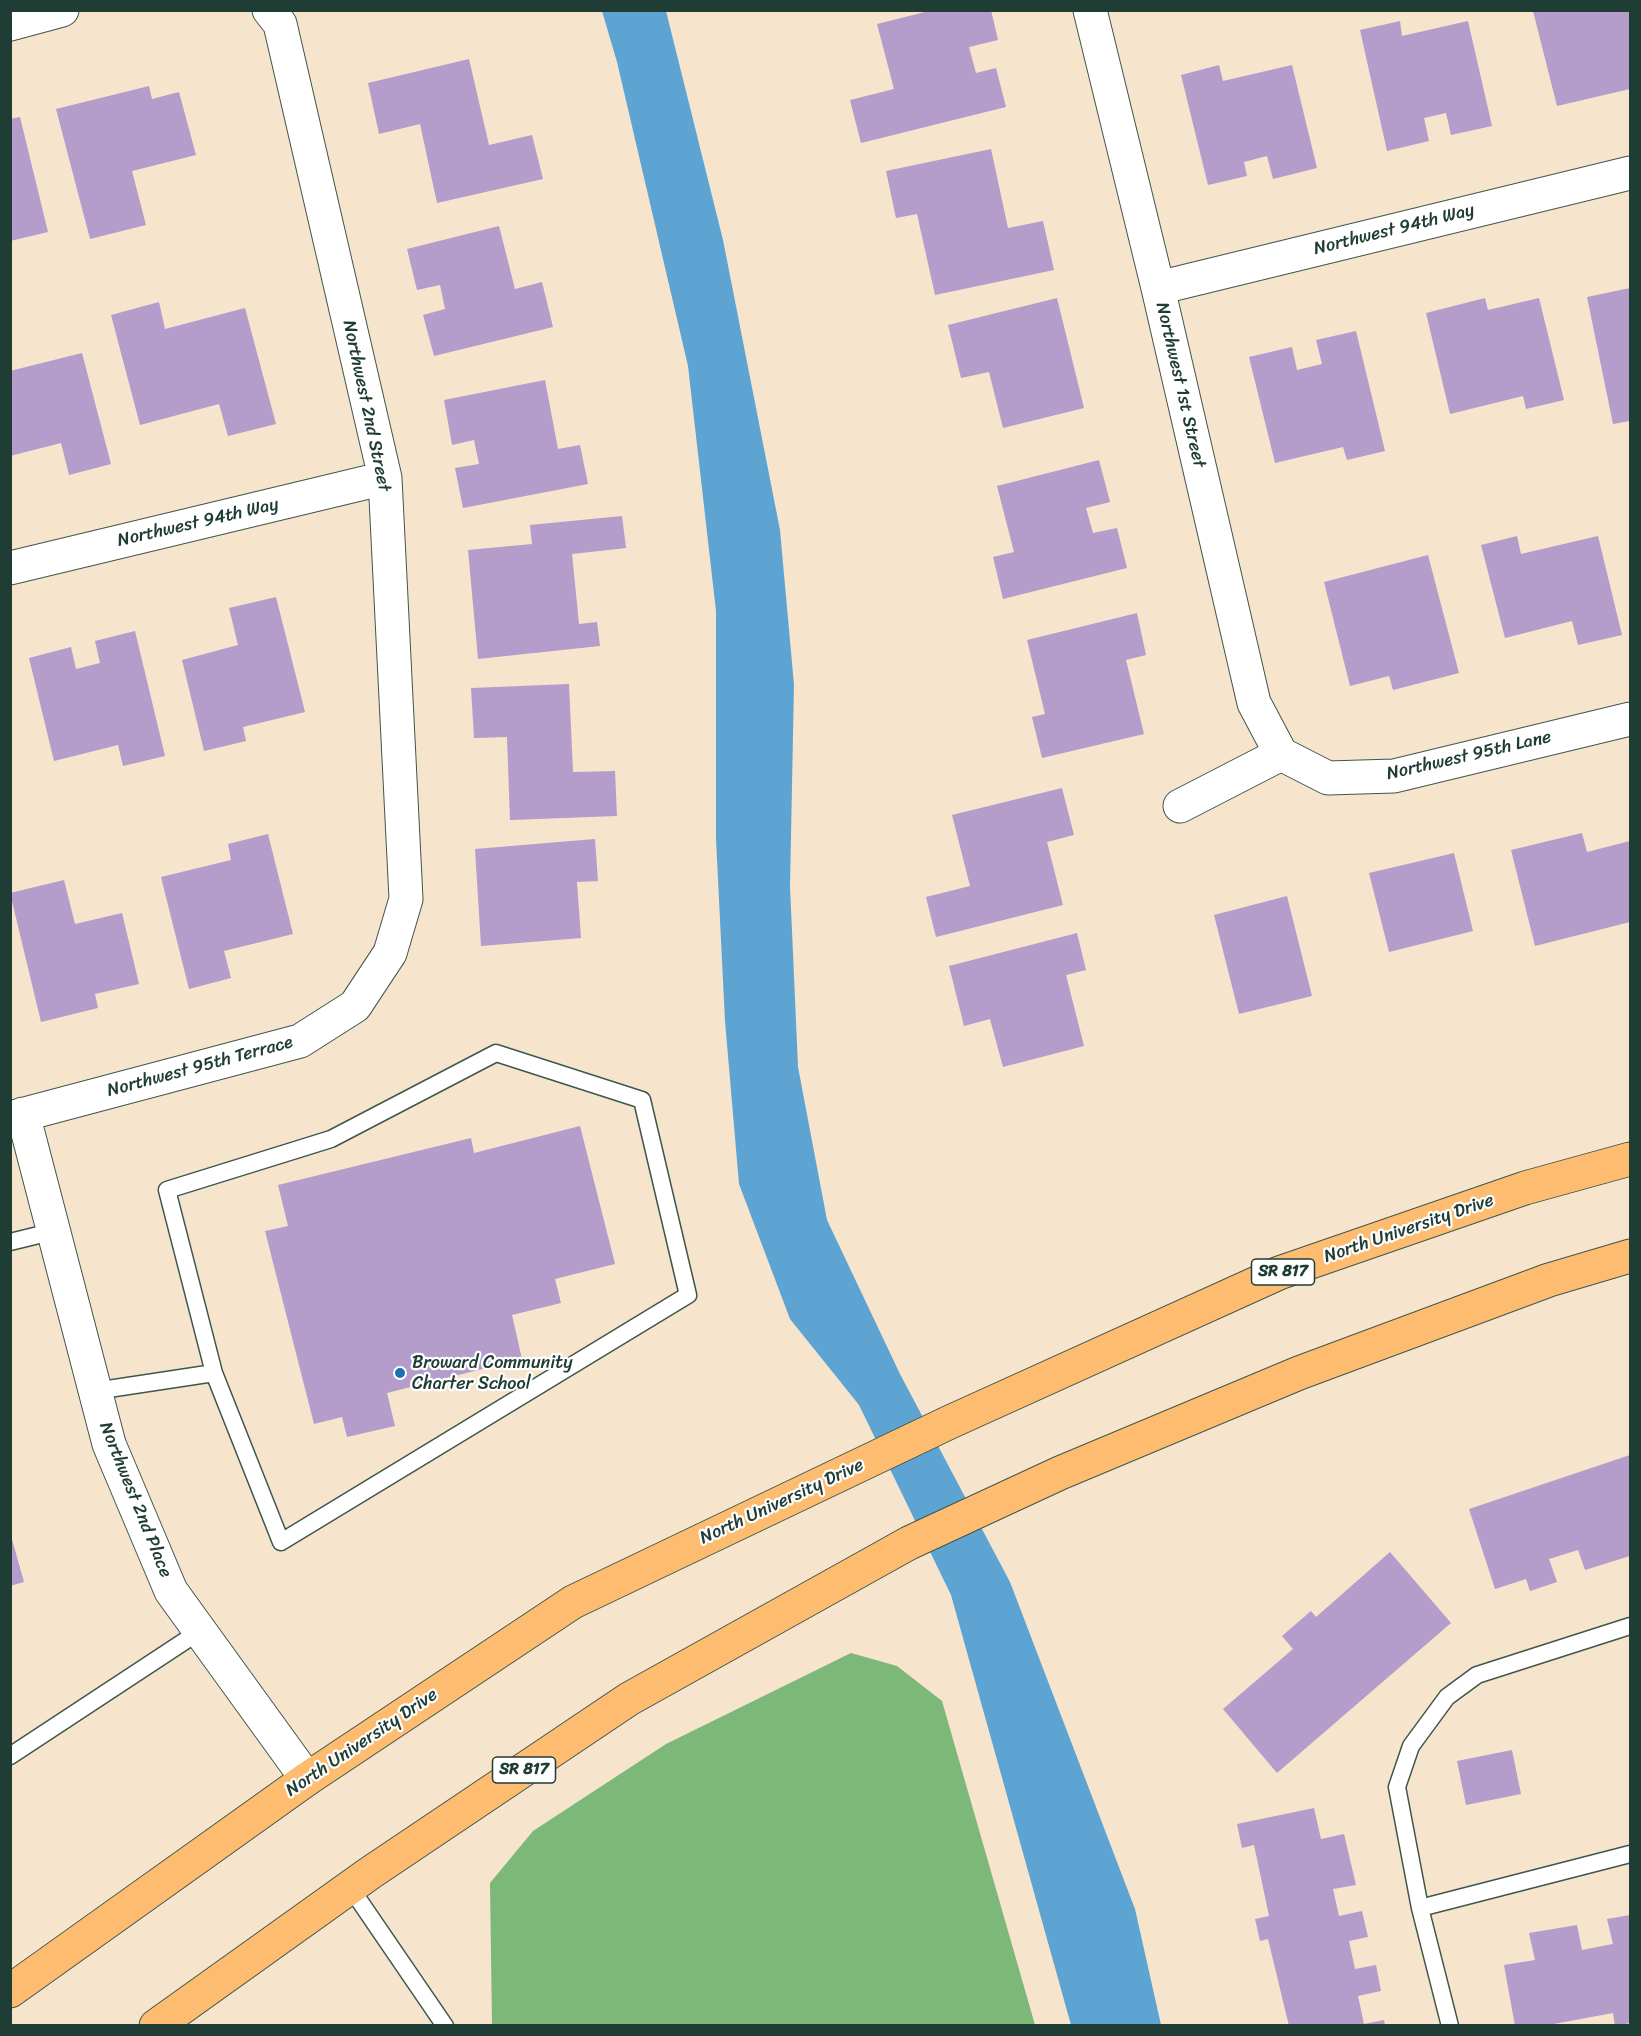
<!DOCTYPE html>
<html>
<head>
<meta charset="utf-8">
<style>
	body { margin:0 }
	#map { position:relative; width:1641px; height:2036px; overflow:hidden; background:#f6e4cd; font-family:Sriracha,sans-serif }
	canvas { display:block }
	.frame { position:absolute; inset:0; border:12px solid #1f3d34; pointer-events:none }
</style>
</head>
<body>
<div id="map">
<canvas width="1641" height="2036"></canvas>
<div class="frame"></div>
</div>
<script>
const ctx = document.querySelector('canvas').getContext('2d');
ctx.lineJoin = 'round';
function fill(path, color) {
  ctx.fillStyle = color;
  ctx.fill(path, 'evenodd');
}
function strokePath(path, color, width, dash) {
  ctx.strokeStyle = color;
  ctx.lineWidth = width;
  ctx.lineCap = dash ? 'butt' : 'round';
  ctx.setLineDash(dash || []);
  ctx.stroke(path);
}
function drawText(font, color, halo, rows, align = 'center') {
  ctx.font = font + ' Sriracha,sans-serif';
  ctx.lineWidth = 4.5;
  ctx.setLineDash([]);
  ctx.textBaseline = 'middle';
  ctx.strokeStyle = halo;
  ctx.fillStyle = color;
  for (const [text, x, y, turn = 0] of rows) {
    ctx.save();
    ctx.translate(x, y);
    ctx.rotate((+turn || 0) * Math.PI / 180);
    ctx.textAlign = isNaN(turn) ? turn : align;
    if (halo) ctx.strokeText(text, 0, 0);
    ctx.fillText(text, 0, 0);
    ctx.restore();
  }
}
const forest = new Path2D(`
	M 851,1653 L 897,1666 L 942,1701 L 1035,2025 L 492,2025 L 490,1883 L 533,1831 L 666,1744 Z`);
const water = new Path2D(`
	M 602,11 L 666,11 L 723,240 L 780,530 L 794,685 L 790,886 L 798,1067 L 827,1220 L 900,1374 L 1010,1582 L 1135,1909 L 1161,2025 L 1071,2025 L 951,1595 L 859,1405 L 790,1319 L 739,1184 L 725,1021 L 716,839 L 716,611 L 688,366 L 617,62 Z`);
const building = new Path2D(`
	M 933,10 L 991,10 L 998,40 L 969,47 L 976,73 L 996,68 L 1006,107 L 861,143 L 850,100 L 894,89 L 877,24 Z
	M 1630,10 L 1630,89 L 1557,106 L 1533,11 Z
	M 1400,21 L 1402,36 L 1468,21 L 1492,126 L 1451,135 L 1446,113 L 1424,118 L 1429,141 L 1387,151 L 1360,30 Z
	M 469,59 L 489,145 L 532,135 L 543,179 L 437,203 L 420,124 L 379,134 L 368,83 Z
	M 1219,65 L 1223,81 L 1292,65 L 1317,168 L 1273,179 L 1267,156 L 1244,162 L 1247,176 L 1208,185 L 1181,75 Z
	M 149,86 L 152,99 L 179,92 L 196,155 L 132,171 L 146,225 L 90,239 L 56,109 Z
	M 20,117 L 48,232 L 10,241 L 10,119 Z
	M 991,149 L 1008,228 L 1043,221 L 1054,270 L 935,295 L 917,214 L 896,218 L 886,171 Z
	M 499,226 L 515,289 L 542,282 L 553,327 L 434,356 L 423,315 L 445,309 L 440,285 L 417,290 L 407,249 Z
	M 1630,288 L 1630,421 L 1613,424 L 1587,297 Z
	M 1057,298 L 1084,408 L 1003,428 L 989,372 L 961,378 L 948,325 Z
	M 1485,298 L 1488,310 L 1539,298 L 1564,400 L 1526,409 L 1523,396 L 1450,414 L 1426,313 Z
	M 159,302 L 165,329 L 245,308 L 276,424 L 228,436 L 219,404 L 140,425 L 111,315 Z
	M 1356,331 L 1385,451 L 1347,460 L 1343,447 L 1275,463 L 1249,357 L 1292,347 L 1297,370 L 1322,364 L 1316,340 Z
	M 82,353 L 111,464 L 69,475 L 61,443 L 10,456 L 10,371 Z
	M 545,380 L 558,449 L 580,445 L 588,484 L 463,508 L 455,468 L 479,464 L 474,440 L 452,445 L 444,400 Z
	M 1099,460 L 1110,502 L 1086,508 L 1093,533 L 1117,528 L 1127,568 L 1003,599 L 993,557 L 1014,552 L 997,486 Z
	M 622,516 L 626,548 L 572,554 L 579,624 L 597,622 L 600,646 L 478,659 L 468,550 L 532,544 L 530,525 Z
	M 1517,536 L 1521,554 L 1598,536 L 1622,635 L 1578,645 L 1572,621 L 1505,638 L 1481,545 Z
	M 1428,555 L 1459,673 L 1393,690 L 1389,676 L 1350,686 L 1324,582 Z
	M 276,597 L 305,712 L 243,727 L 246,741 L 204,751 L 182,660 L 238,645 L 229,608 Z
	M 1137,613 L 1146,655 L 1126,660 L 1144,734 L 1042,758 L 1032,717 L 1045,714 L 1027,640 Z
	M 135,631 L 165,756 L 123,766 L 118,745 L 54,761 L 29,658 L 71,647 L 76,669 L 100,663 L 95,641 Z
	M 569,684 L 573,772 L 615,771 L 617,816 L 510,820 L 507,737 L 474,738 L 471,688 Z
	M 1062,788 L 1074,835 L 1047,842 L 1063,905 L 936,937 L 926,897 L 970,886 L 952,815 Z
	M 1582,833 L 1587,852 L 1630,841 L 1630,922 L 1535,946 L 1511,850 Z
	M 268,834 L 293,934 L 224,951 L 231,978 L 189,989 L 161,877 L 231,860 L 228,844 Z
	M 595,839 L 598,881 L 577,882 L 581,938 L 481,946 L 475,849 Z
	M 1454,853 L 1473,931 L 1389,952 L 1369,873 Z
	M 64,880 L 75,924 L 122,913 L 139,984 L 95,994 L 98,1008 L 41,1022 L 10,893 Z
	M 1287,896 L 1312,996 L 1239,1014 L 1214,915 Z
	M 1077,933 L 1086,970 L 1066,975 L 1084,1046 L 1003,1067 L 990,1019 L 964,1026 L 949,966 Z
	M 580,1126 L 615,1264 L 555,1279 L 561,1303 L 512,1315 L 522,1359 L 387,1393 L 395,1426 L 347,1437 L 342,1417 L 314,1424 L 265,1231 L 288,1226 L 278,1185 L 471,1138 L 474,1153 Z
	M 1630,1455 L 1630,1556 L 1585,1570 L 1578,1550 L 1549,1559 L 1557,1582 L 1530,1591 L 1526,1579 L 1495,1589 L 1469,1509 Z
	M 10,1532 L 24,1582 L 10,1586 Z
	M 1390,1552 L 1451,1623 L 1277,1773 L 1223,1709 L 1293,1649 L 1282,1636 L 1311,1611 L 1316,1617 Z
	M 1512,1750 L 1521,1794 L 1466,1805 L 1457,1761 Z
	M 1314,1808 L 1321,1839 L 1344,1834 L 1356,1885 L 1333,1889 L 1339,1916 L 1362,1911 L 1368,1937 L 1349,1941 L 1355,1969 L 1376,1965 L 1381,1991 L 1358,1996 L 1364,2024 L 1384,2020 L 1385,2026 L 1289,2026 L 1268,1939 L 1260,1941 L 1255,1919 L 1269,1916 L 1254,1845 L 1242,1848 L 1237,1824 Z
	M 1630,1915 L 1630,2023 L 1615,2026 L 1613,2013 L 1543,2026 L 1515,2026 L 1504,1965 L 1535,1960 L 1529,1933 L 1577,1925 L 1582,1950 L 1613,1944 L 1607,1919 Z`);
const lane = new Path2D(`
	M 10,1242 L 55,1231
	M 95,1391 L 214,1373 L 281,1542 L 688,1295 L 642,1100 L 496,1053 L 331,1139 L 167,1190 L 214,1373
	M 10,1756 L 200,1631
	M 350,1887 L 445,2026
	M 1420,1908 L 1630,1854
	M 1450,2026 L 1420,1908 L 1397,1787 L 1411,1746 L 1447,1697 L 1477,1675 L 1630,1626`);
const street = new Path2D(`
	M 1090,10 L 1158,288 L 1254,703 L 1281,754
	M 10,24 L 62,10
	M 1158,288 L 1630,173
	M 10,568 L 385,478
	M 1180,806 L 1281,754 L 1328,778 L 1394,776 L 1630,719
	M 23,1114 L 109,1444 L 171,1591 L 307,1779
	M 10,1118 L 300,1041 L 355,1006 L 390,953 L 406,899 L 385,478 L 280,24 L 269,10`);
const primary = new Path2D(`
	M 10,1991 L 307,1779 L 573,1602 L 950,1422 L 1279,1273 L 1525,1188 L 1630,1159
	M 156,2026 L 370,1873 L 629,1699 L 909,1543 L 1060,1473 L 1299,1373 L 1549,1280 L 1630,1256`);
const markers = [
	[400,1373,6,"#1f6fb2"]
];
const shields = [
	[1283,1272,63],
	[524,1770,63]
];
const shieldNames = [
	["SR 817",1283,1272],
	["SR 817",524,1770]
];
const streetNames = [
	["Northwest 94th Way",1394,230,-14],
	["Northwest 1st Street",1180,385,77],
	["Northwest 2nd Street",366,406,78],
	["Northwest 94th Way",198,523,-13],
	["Northwest 95th Lane",1469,756,-13],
	["Northwest 95th Terrace",200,1067,-15],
	["North University Drive",1409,1229,-19],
	["Northwest 2nd Place",135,1500,68],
	["North University Drive",782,1502,-25],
	["North University Drive",362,1743,-34]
];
const poiNames = [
	["Broward Community",412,1363],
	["Charter School",412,1384]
];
fill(forest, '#7cb878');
fill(water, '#5da4d3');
fill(building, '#b49ccb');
strokePath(lane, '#3f564b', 19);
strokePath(street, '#3f564b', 35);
strokePath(primary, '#3f564b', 35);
strokePath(lane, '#fff', 16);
strokePath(street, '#fff', 33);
strokePath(primary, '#fdbc70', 33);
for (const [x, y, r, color] of markers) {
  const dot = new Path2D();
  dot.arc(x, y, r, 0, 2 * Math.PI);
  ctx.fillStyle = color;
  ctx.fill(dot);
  strokePath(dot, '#fff', 2);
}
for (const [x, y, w] of shields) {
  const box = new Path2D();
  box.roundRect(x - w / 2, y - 13, w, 26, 4.5);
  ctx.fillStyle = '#fff';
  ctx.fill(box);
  strokePath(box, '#1f3d34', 1.5);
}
drawText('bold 16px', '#1f3d34', null, shieldNames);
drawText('18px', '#1f3d34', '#fff', streetNames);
drawText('18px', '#1f3d34', '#fff', poiNames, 'left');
</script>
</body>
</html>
